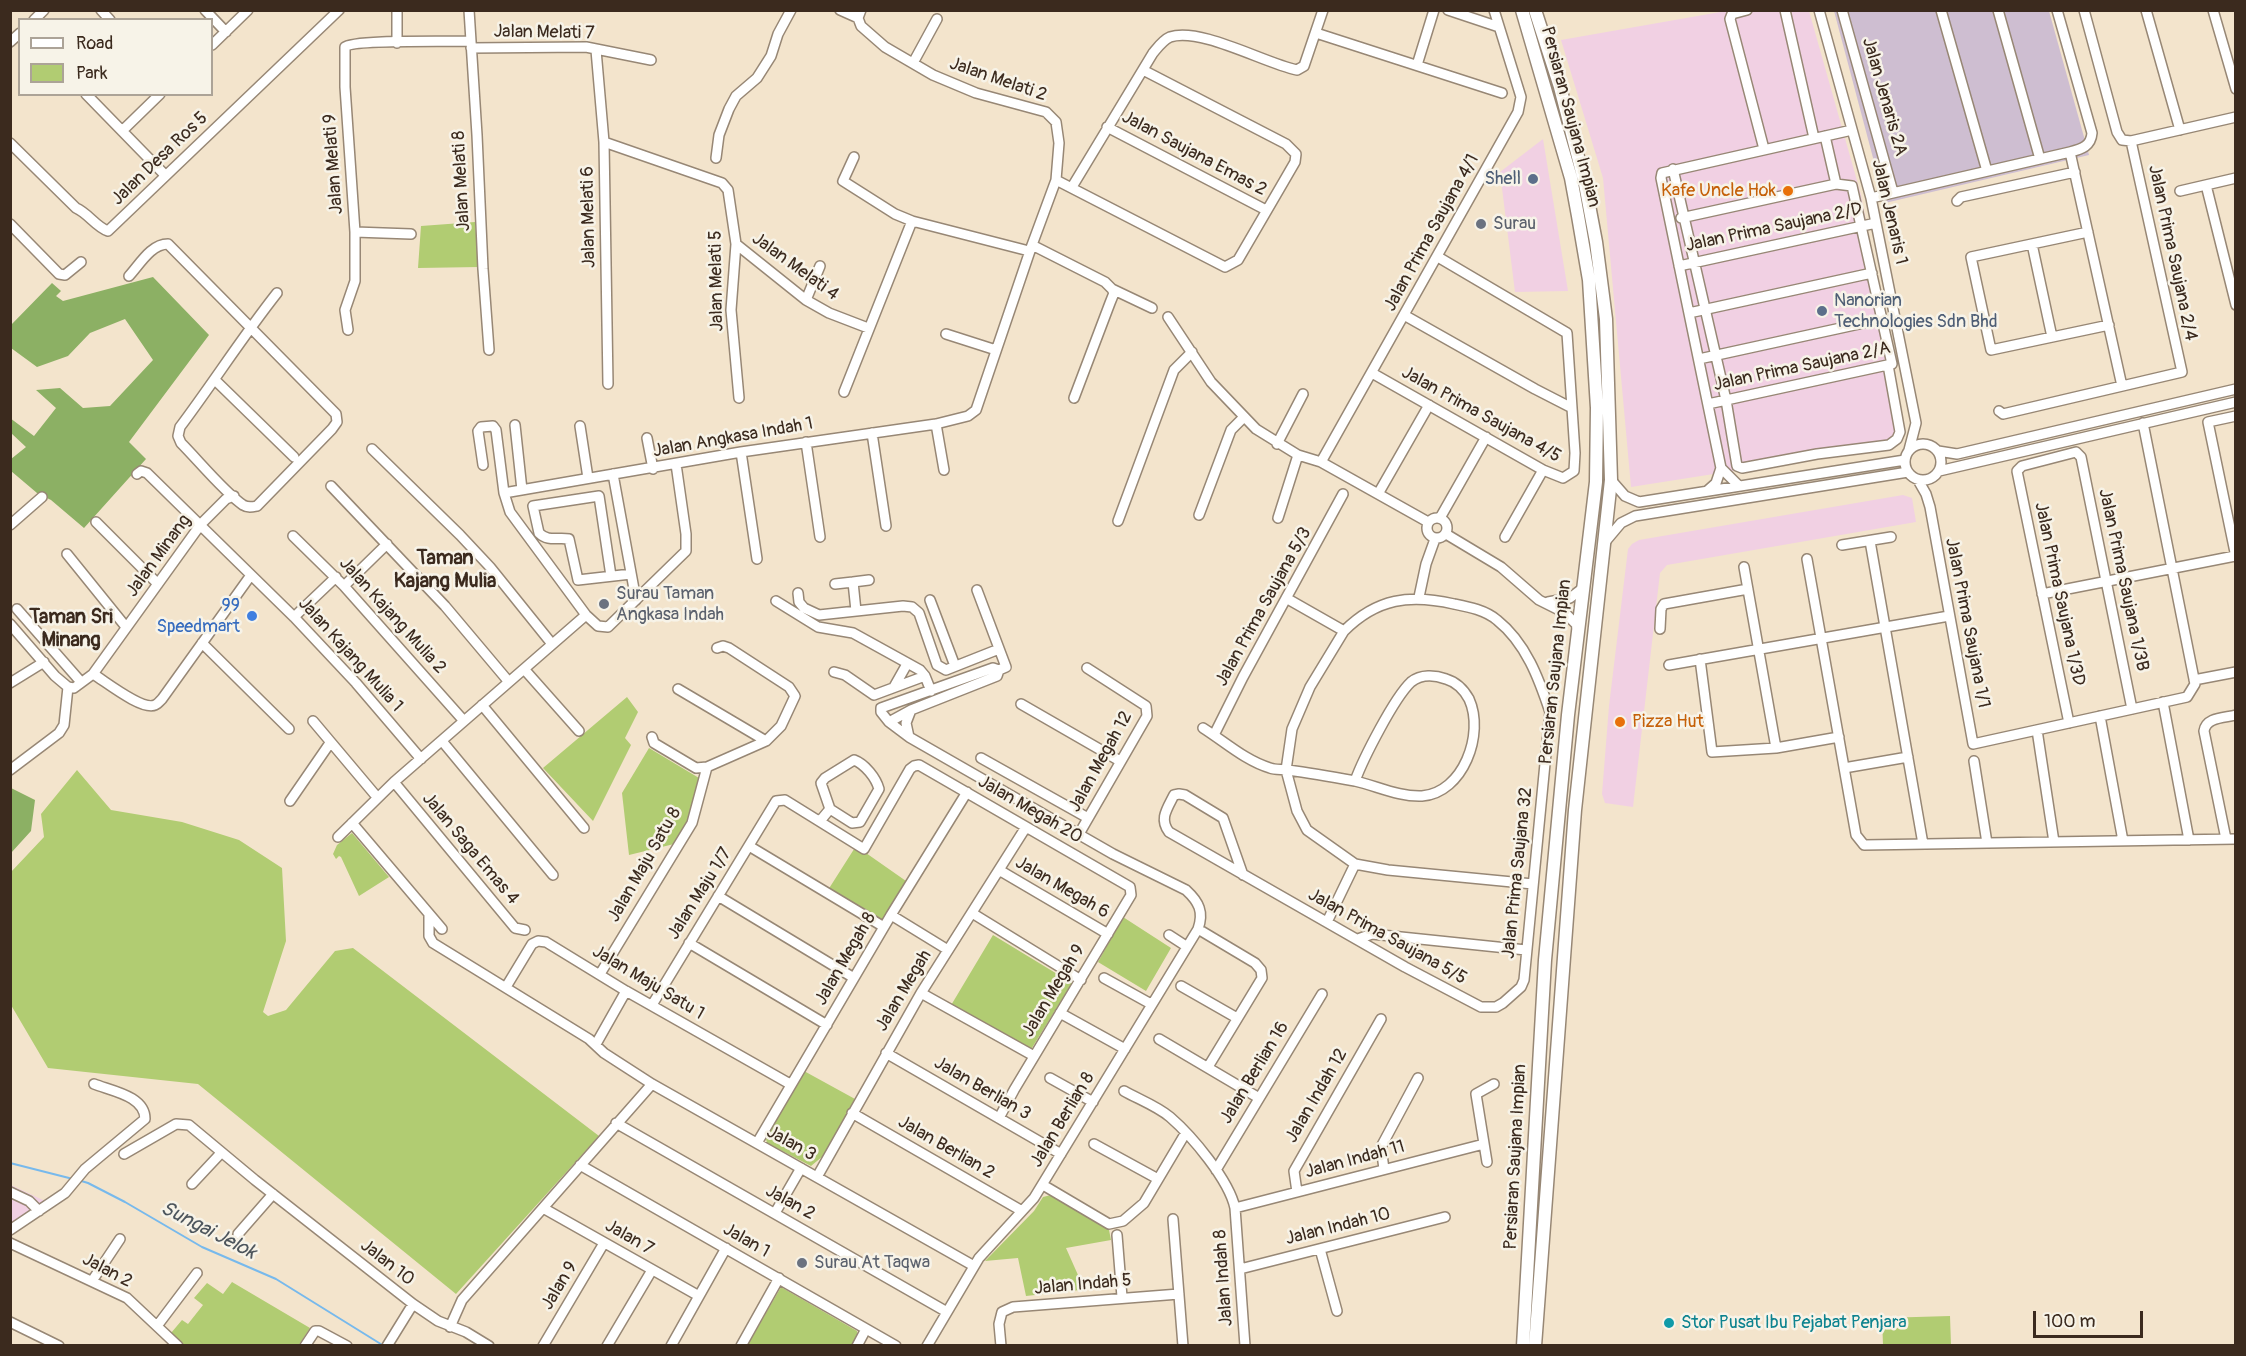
<!DOCTYPE html>
<html>
<head>
<meta charset="utf-8">
<style>
	body { margin:0 }
	#map { position:relative; width:2246px; height:1356px; overflow:hidden; background:#f3e4cc; font-family:Pangolin,sans-serif }
	canvas { display:block }
	.frame { position:absolute; inset:0; border:12px solid #3b2a1e; pointer-events:none }
	.legend { position:absolute; left:18px; top:18px; width:195px; height:78px; box-sizing:border-box; background:#f7f3e8; border:2px solid #aca397; margin:0; padding:8px 10px; list-style:none; font-size:18px; color:#3b2a1e }
	.legend li { display:flex; align-items:center; gap:12px; height:30px }
	.legend b { width:30px; border:2px solid #aca397 }
	.scale { position:absolute; left:2033px; top:1311px; width:110px; height:27px; box-sizing:border-box; border:3px solid #3b2a1e; border-top:0; padding-left:8px; font-size:18px; line-height:21px; white-space:nowrap; color:#3b2a1e; -webkit-text-stroke:4px #f7f3e8; paint-order:stroke }
</style>
</head>
<body>
<div id="map">
<canvas width="2246" height="1356"></canvas>
<div class="frame"></div>
<ul class="legend">
<li><b style="height:8px;background:#fff"></b>Road</li>
<li><b style="height:16px;background:#b1cc72"></b>Park</li>
</ul>
<div class="scale">100 m</div>
</div>
<script>
const ctx = document.querySelector('canvas').getContext('2d');
ctx.lineJoin = 'round';
function fill(path, color) {
  ctx.fillStyle = color;
  ctx.fill(path, 'evenodd');
}
function strokePath(path, color, width, dash) {
  ctx.strokeStyle = color;
  ctx.lineWidth = width;
  ctx.lineCap = dash ? 'butt' : 'round';
  ctx.setLineDash(dash || []);
  ctx.stroke(path);
}
function drawText(font, color, halo, rows, align = 'center') {
  ctx.font = font + ' Pangolin,sans-serif';
  ctx.lineWidth = 5;
  ctx.setLineDash([]);
  ctx.textBaseline = 'middle';
  ctx.strokeStyle = halo;
  ctx.fillStyle = color;
  for (const [text, x, y, turn = 0] of rows) {
    ctx.save();
    ctx.translate(x, y);
    ctx.rotate((+turn || 0) * Math.PI / 180);
    ctx.textAlign = isNaN(turn) ? turn : align;
    if (halo) ctx.strokeText(text, 0, 0);
    ctx.fillText(text, 0, 0);
    ctx.restore();
  }
}
const built = new Path2D(`
	M 1726,11 L 1809,11 L 1861,195 L 1905,429 L 1898,445 L 1631,487 L 1603,178 L 1561,40 Z
	M 1543,139 L 1568,291 L 1515,292 L 1500,172 Z
	M 1903,495 L 1912,498 L 1916,522 L 1667,565 L 1660,573 L 1633,807 L 1605,803 L 1602,794 L 1609,706 L 1628,549 L 1632,544 L 1639,540 Z
	M 11,1185 L 45,1201 L 11,1224 Z`);
const industrial = new Path2D(`
	M 1834,11 L 2049,11 L 2089,155 L 1885,203 Z`);
const green = new Path2D(`
	M 475,222 L 479,267 L 418,268 L 421,226 Z
	M 627,697 L 638,712 L 625,738 L 631,745 L 593,821 L 543,768 Z
	M 649,748 L 699,778 L 691,816 L 674,844 L 629,855 L 622,793 Z
	M 77,770 L 111,810 L 182,822 L 239,840 L 282,868 L 286,941 L 263,1012 L 268,1016 L 286,1010 L 335,951 L 353,948 L 599,1136 L 456,1294 L 198,1084 L 48,1068 L 11,1005 L 11,872 L 44,837 L 41,814 Z
	M 352,833 L 389,877 L 359,896 L 341,857 L 339,856 L 336,859 L 333,854 L 337,845 Z
	M 856,846 L 906,881 L 882,921 L 828,890 Z
	M 1123,917 L 1171,948 L 1146,991 L 1098,962 Z
	M 993,935 L 1072,983 L 1030,1051 L 950,1007 Z
	M 804,1071 L 855,1099 L 823,1156 L 811,1166 L 767,1143 L 765,1135 Z
	M 1051,1195 L 1109,1230 L 1111,1240 L 1066,1248 L 1082,1284 L 1080,1290 L 1026,1296 L 1018,1258 L 985,1261 L 1034,1211 L 1043,1197 Z
	M 232,1282 L 310,1328 L 299,1345 L 184,1345 L 171,1333 L 182,1320 L 188,1324 L 203,1305 L 194,1298 L 207,1283 L 223,1294 Z
	M 781,1287 L 857,1331 L 858,1337 L 852,1345 L 747,1346 Z
	M 1950,1316 L 1951,1345 L 1883,1345 L 1882,1318 Z`);
const forest = new Path2D(`
	M 153,277 L 209,335 L 129,442 L 146,459 L 84,528 L 51,500 L 37,493 L 11,471 L 11,459 L 26,447 L 11,433 L 10,418 L 34,436 L 56,408 L 36,390 L 60,388 L 83,408 L 110,406 L 153,360 L 125,319 L 90,333 L 68,356 L 37,367 L 11,348 L 11,325 L 52,283 L 61,291 L 56,296 L 63,301 Z
	M 11,788 L 35,800 L 31,831 L 11,853 Z`);
const stream = new Path2D(`
	M 10,1163 L 73,1179
	M 78,1180 L 88,1183 L 125,1202 L 202,1247 L 276,1279 L 384,1346`);
const minor = new Path2D(`
	M 101,10 L 110,20
	M 205,10 L 226,32
	M 397,10 L 397,43
	M 469,10 L 477,135 L 483,269 L 489,350
	M 840,10 L 858,18
	M 1448,10 L 1499,27
	M 1747,10 L 1732,14 L 1730,19 L 1764,149
	M 1785,10 L 1814,138
	M 1819,10 L 1871,198 L 1916,423 L 1909,450
	M 1842,10 L 1893,192
	M 1941,10 L 1987,171
	M 1998,10 L 2040,159
	M 2084,10 L 2117,132 L 2122,140 L 2131,141 L 2236,117
	M 2146,10 L 2180,130
	M 2213,10 L 2236,89
	M 34,20 L 44,10
	M 1316,33 L 1502,93
	M 10,42 L 20,33
	M 212,45 L 248,10
	M 471,48 L 586,47 L 651,60
	M 596,50 L 604,142 L 608,384
	M 913,63 L 937,19
	M 1417,65 L 1434,10
	M 86,94 L 165,175
	M 1107,127 L 1266,210
	M 122,131 L 160,94
	M 1825,136 L 1836,184
	M 604,142 L 722,183 L 728,190 L 736,244 L 731,310 L 739,398
	M 10,143 L 76,208 C 88,213 96,227 108,231 L 339,10
	M 2070,152 L 2122,386
	M 854,157 L 843,181 L 895,214 L 912,221 L 1029,251
	M 716,158 L 719,135 L 729,109 L 736,96 L 757,78 L 771,56 L 778,34 L 791,10
	M 1673,169 L 1726,400 L 1737,466 L 1742,468 L 1817,454 L 1889,445 L 1897,439 L 1900,432 L 1888,365
	M 1056,180 L 1225,267 L 1238,260 L 1284,181 L 1295,162 L 1296,154 L 1286,144 L 1143,70
	M 2206,185 L 2236,305
	M 1072,187 L 1153,53 C 1158,47 1163,40 1170,37 C 1201,27 1264,63 1297,70 L 1304,66 L 1323,10
	M 2180,191 L 2236,178
	M 1871,198 L 2070,152 C 2082,149 2091,146 2092,133 L 2057,10
	M 1957,201 L 1961,197 L 2075,172
	M 1681,218 L 1836,184 L 1852,186 L 1892,364
	M 10,224 L 59,274 L 65,275 L 81,262
	M 355,232 L 411,234
	M 2088,232 L 1971,257 L 1991,350 L 2109,325
	M 736,244 L 806,300 L 829,313 L 868,328
	M 2032,244 L 2052,337
	M 1032,245 L 1105,282 L 1112,289 L 1152,308
	M 1679,266 L 1876,223
	M 129,276 C 140,264 151,244 168,244 L 336,414 L 337,422 L 332,429 L 257,506 C 252,507 248,508 243,505 C 224,492 198,460 181,443 L 178,436 L 180,427 C 213,383 243,336 277,293
	M 806,300 L 820,266
	M 1689,313 L 1872,273
	M 1404,315 L 1535,389 L 1572,408
	M 1168,317 L 1211,382 L 1256,429 L 1298,455 L 1321,462 L 1428,522
	M 348,330 L 345,310 L 355,281 L 355,232 L 345,87 L 345,47 C 353,39 451,42 470,41
	M 946,334 L 996,350
	M 1699,359 L 1882,319
	M 1372,373 L 1543,470 L 1563,478 L 1574,471 L 1575,453 L 1567,333 L 1438,257
	M 215,380 L 294,457
	M 844,392 L 912,221
	M 1074,398 L 1110,303 L 1114,293 L 1112,289
	M 1708,404 L 1892,364
	M 1999,411 L 2003,414 L 2182,372 L 2131,141
	M 2236,416 L 2208,422 L 2236,557
	M 936,424 L 944,470
	M 515,425 L 522,490
	M 580,426 L 588,478
	M 872,433 L 886,526
	M 647,438 L 653,469
	M 806,442 L 820,537
	M1905 462a18 18 0 1 1 36 0a18 18 0 1 1-36 0Z
	M 1277,444 L 1303,394
	M 372,449 L 460,535 L 490,567 L 552,644
	M 1938,451 L 1957,454 L 2236,389
	M 741,452 L 757,559
	M 1321,462 L 1518,112 L 1521,97 L 1494,10
	M 483,465 L 478,431 L 481,427 L 493,426 L 496,430 L 504,493 L 510,512 L 586,615 L 598,626 L 608,627 L 686,551 L 686,534 L 676,464
	M 1939,471 L 2236,402
	M 137,474 L 141,471 L 147,473 L 294,617 L 356,683 L 421,759
	M 613,474 L 636,600
	M 1611,480 L 1625,496 L 1639,502 L 1905,460
	M 1918,480 L 1926,494 L 1930,507 L 1973,744 L 2187,697 L 2195,684 L 2143,423
	M 331,486 L 445,606 L 509,682
	M 1739,486 L 1721,468 L 1661,178 L 1662,173 L 1852,130
	M 1707,491 L 1716,483 L 1721,468
	M 504,493 L 741,452 L 936,424 L 968,416 L 976,410 L 1032,245 L 1056,180 L 1059,143 L 1056,122 L 1046,112 L 976,93 L 933,75 L 885,47 L 861,26 L 858,18 L 861,10
	M 1378,494 L 1429,405
	M 1199,515 L 1231,430 L 1244,417
	M1427 528a10 10 0 1 1 20 0a10 10 0 1 1-20 0Z
	M 1278,518 L 1298,455
	M 1440,518 L 1486,437
	M 1118,521 L 1174,370 L 1192,352
	M 96,522 L 158,584
	M 10,525 L 42,497
	M 1446,534 L 1501,567 L 1539,600 L 1565,613 L 1576,624 L 1578,630
	M 293,536 L 344,586 L 464,721
	M 1505,537 L 1543,470
	M 1870,541 L 1923,844
	M 1605,542 L 1621,523 L 1635,516 L 1908,472
	M 1842,545 L 1891,537
	M 67,554 L 126,627
	M 1807,559 L 1856,835 L 1864,845 L 2236,839
	M 1744,567 L 1776,748
	M 611,576 L 599,496 L 533,506 L 539,533 C 548,542 558,537 569,539 L 578,580 L 631,574
	M 853,582 L 869,580
	M 835,584 L 853,582 L 856,611
	M 344,586 L 387,544
	M 798,593 L 799,602 L 804,608 L 819,615 L 903,606 L 912,607 L 919,613 L 937,665 L 946,670 L 999,649
	M 2042,594 L 2235,556
	M 1419,597 L 1426,564 L 1435,539
	M 1286,598 L 1344,631
	M 930,600 L 955,666
	M 776,601 L 818,627 L 853,633 L 920,670 L 925,676 L 931,691
	M 1548,602 L 1570,598 L 1583,588
	M 17,609 L 81,682
	M 294,617 L 336,577
	M 10,624 L 55,676 L 68,687 L 74,688 L 93,674 L 201,524 L 226,499 L 234,496
	M 1660,629 L 1661,609 L 1664,604 L 1748,589
	M 202,643 L 289,729
	M 1700,659 L 1712,752 L 1776,748 L 1839,737
	M 1669,665 L 1949,616
	M 524,669 L 579,731
	M 834,672 L 845,675 L 874,695 L 925,676
	M 93,674 C 105,681 142,711 155,705 C 158,704 160,701 162,699 L 251,575
	M 2194,680 L 2236,672
	M 10,683 L 44,662
	M 894,687 L 907,664
	M 678,689 L 766,741
	M 2163,702 L 2189,840
	M 1021,704 L 1120,761
	M 482,705 L 584,828
	M 2100,716 L 2123,841
	M 313,721 L 377,797
	M 889,722 L 911,710 L 997,676 L 999,670
	M 2069,723 L 2017,471 L 2022,466 L 2076,452 L 2081,457 L 2132,709
	M 1203,728 C 1225,742 1246,761 1270,768 C 1275,770 1282,769 1288,770 C 1310,773 1333,777 1355,781 C 1377,786 1399,797 1422,796 C 1463,793 1485,734 1469,699 C 1464,690 1456,682 1446,679 C 1435,675 1421,674 1411,682 C 1394,698 1363,759 1355,781
	M 2037,730 L 2054,842
	M 1214,735 L 1243,677 L 1343,494
	M 652,737 L 654,743 L 696,768 L 707,767 L 766,741 L 781,726 L 795,696 L 789,687 L 729,648 L 723,646 L 717,648
	M 909,737 L 906,723 L 911,710
	M 442,741 L 553,875
	M 981,758 L 1088,818
	M 1974,761 L 1987,843
	M 1844,768 L 1908,757
	M 10,770 L 59,733 L 64,725 L 68,687
	M 394,782 L 515,928 L 525,930
	M 290,801 L 330,743
	M 820,821 L 830,809 L 821,783 L 825,778 L 854,760 C 865,764 876,778 879,789 L 860,822 L 852,823 L 830,809
	M 352,823 L 442,929
	M 1079,834 L 1147,716 L 1146,706 L 1087,668
	M 338,837 L 394,782 L 586,615
	M 2226,839 L 2204,731 C 2206,717 2224,718 2236,715
	M 749,846 L 884,927
	M 999,870 L 1108,934
	M 1243,875 L 1223,818 L 1185,795 L 1179,794 L 1174,795 C 1167,809 1159,819 1169,832 L 1405,967 L 1481,1007 L 1496,1007 L 1503,1003 L 1521,987 L 1524,980 L 1550,712 C 1539,679 1526,643 1497,620 C 1485,610 1469,607 1454,604 C 1410,594 1377,598 1344,631 L 1310,687 L 1292,729 L 1286,770 L 1297,811 L 1307,830 L 1355,864 L 1388,870 L 1533,884
	M 718,896 L 854,978
	M 972,913 L 1081,980
	M 429,914 L 429,936 L 433,943 L 589,1039 L 604,1053 L 652,1084 L 974,1266
	M 891,915 L 948,950
	M 1327,922 L 1355,864
	M 1198,929 L 1255,963 L 1261,970 L 1262,978 L 1208,1067
	M 1169,935 L 1186,946
	M 1358,939 L 1372,934 L 1526,950
	M 689,943 L 827,1025
	M 600,974 L 692,823 L 707,767
	M 1104,978 L 1151,1004
	M 1181,986 L 1237,1018
	M 506,987 L 532,944 L 538,941 L 546,942 L 626,991 L 790,1084
	M 921,993 L 1034,1056
	M 652,1005 L 776,801 L 785,800 L 864,849 L 910,769 L 914,766 L 919,765 L 1130,887 L 1131,895 L 1014,1090 L 999,1118
	M 1060,1013 L 1125,1049
	M 1159,1039 L 1259,1098
	M 596,1044 L 626,991
	M 886,1053 L 1061,1154
	M 1050,1078 L 1093,1102
	M 1124,1091 C 1138,1099 1157,1106 1170,1117 C 1192,1136 1229,1180 1235,1208 L 1245,1346
	M 852,1113 L 1022,1211
	M 616,1123 L 947,1312
	M 757,1143 L 891,915 L 967,792
	M 1094,1144 L 1158,1179
	M 124,1154 L 176,1124 L 189,1125 L 255,1180 L 413,1304 L 438,1321 L 466,1332 L 489,1346
	M 1487,1162 L 1476,1094 L 1494,1084
	M 580,1165 L 896,1346
	M 1384,1169 L 1381,1147 L 1418,1078
	M 1216,1170 L 1322,994
	M 817,1177 L 921,993 L 1026,827
	M 192,1184 L 221,1153
	M 1043,1185 L 1109,1224 L 1123,1221 L 1144,1203 L 1185,1134
	M 10,1192 L 29,1201 L 39,1211
	M 1297,1192 L 1294,1171 L 1381,1019
	M 543,1208 L 699,1296
	M 1235,1208 L 1484,1144
	M 775,1213 L 801,1168
	M 1173,1219 L 1183,1346
	M 10,1230 L 65,1193 L 85,1169 L 145,1119 C 145,1096 112,1091 94,1084
	M 238,1234 L 273,1194
	M 1117,1235 L 1122,1297
	M 10,1243 L 127,1298 L 178,1346
	M 1320,1249 L 1337,1311
	M 1240,1269 L 1445,1217
	M 92,1281 L 120,1239
	M 10,1322 L 59,1346
	M 157,1326 L 197,1273
	M 450,1327 L 462,1300 L 652,1084
	M 305,1346 L 315,1331 L 319,1331 L 347,1346
	M 387,1346 L 413,1304
	M 543,1346 L 604,1243
	M 607,1346 L 652,1270
	M 671,1346 L 726,1248
	M 741,1346 L 779,1278
	M 857,1346 L 866,1329
	M 927,1346 L 979,1258 L 1034,1198 L 1198,929 C 1204,912 1199,902 1186,890 L 1113,854 L 909,737 L 889,722 L 881,712 L 881,708 L 993,668 L 999,670 L 1006,667 L 977,590
	M 1001,1346 L 999,1324 L 1002,1312 L 1013,1307 L 1179,1294`);
const highway = new Path2D(`
	M 1522,10 L 1571,178 L 1578,216 L 1589,280 L 1597,408 L 1596,482 L 1568,715 L 1545,960 L 1523,1346
	M 1535,1346 L 1575,810 L 1611,480 L 1606,319 L 1596,242 L 1585,184 L 1560,87 L 1535,10`);
const markers = [
	[1533,179,6,"#5c6f8a"],
	[1788,191,6,"#e8710a"],
	[1481,224,6,"#6b7280"],
	[1822,311,6,"#5c6f8a"],
	[604,604,6,"#6b7280"],
	[252,616,6,"#3f7fe0"],
	[1620,722,6,"#e8710a"],
	[802,1263,6,"#6b7280"],
	[1669,1323,6,"#0f9aa8"]
];
const streetNames = [
	["Jalan Melati 7",544,33,1],
	["Jalan Melati 2",998,80,19],
	["Jalan Jenaris 2A",1884,97,74],
	["Persiaran Saujana Impian",1570,117,75],
	["Jalan Saujana Emas 2",1194,154,28],
	["Jalan Desa Ros 5",160,159,-44],
	["Jalan Melati 9",334,164,-94],
	["Jalan Melati 8",462,181,-93],
	["Jalan Jenaris 1",1889,212,77],
	["Jalan Melati 6",589,217,-91],
	["Jalan Prima Saujana 2/D",1774,228,-12],
	["Jalan Prima Saujana 4/1",1432,233,-61],
	["Jalan Prima Saujana 2/4",2172,253,78],
	["Jalan Melati 4",795,267,36],
	["Jalan Melati 5",717,281,-91],
	["Jalan Prima Saujana 2/A",1802,367,-12],
	["Jalan Prima Saujana 4/5",1481,415,29],
	["Jalan Angkasa Indah 1",733,438,-10],
	["Jalan Minang",159,556,-54],
	["Jalan Prima Saujana 1/3B",2123,580,78],
	["Jalan Prima Saujana 1/3D",2059,594,78],
	["Jalan Prima Saujana 5/3",1264,607,-61],
	["Jalan Kajang Mulia 2",392,616,48],
	["Jalan Prima Saujana 1/1",1967,623,79],
	["Jalan Kajang Mulia 1",350,655,48],
	["Persiaran Saujana Impian",1556,672,-84],
	["Jalan Megah 12",1101,762,-61],
	["Jalan Megah 20",1030,810,30],
	["Jalan Saga Emas 4",470,849,50],
	["Jalan Maju Satu 8",645,865,-60],
	["Jalan Prima Saujana 32",1518,873,-84],
	["Jalan Megah 6",1062,888,30],
	["Jalan Maju 1/7",700,894,-58],
	["Jalan Prima Saujana 5/5",1387,937,29],
	["Jalan Megah 8",846,959,-60],
	["Jalan Maju Satu 1",648,983,31],
	["Jalan Megah",904,991,-59],
	["Jalan Megah 9",1054,991,-59],
	["Jalan Berlian 16",1255,1073,-59],
	["Jalan Berlian 3",982,1089,30],
	["Jalan Indah 12",1317,1096,-60],
	["Jalan Berlian 8",1063,1120,-59],
	["Jalan 3",791,1144,29],
	["Jalan Berlian 2",946,1148,30],
	["Persiaran Saujana Impian",1516,1157,-87],
	["Jalan Indah 11",1355,1160,-15],
	["Jalan 2",790,1203,29],
	["Jalan Indah 10",1338,1227,-14],
	["Jalan 7",629,1238,30],
	["Jalan 1",746,1241,30],
	["Jalan 10",387,1263,38],
	["Jalan 2",107,1271,28],
	["Jalan Indah 8",1224,1278,-94],
	["Jalan Indah 5",1083,1285,-5],
	["Jalan 9",560,1286,-59]
];
const serviceNames = [
	["Shell",1521,179],
	["Nanorian",1834,301,"left"],
	["Technologies Sdn Bhd",1834,322,"left"]
];
const foodNames = [
	["Kafe Uncle Hok",1776,191],
	["Pizza Hut",1632,722,"left"]
];
const worshipNames = [
	["Surau",1493,224],
	["Surau Taman",616,594],
	["Angkasa Indah",616,615],
	["Surau At Taqwa",814,1263]
];
const shopNames = [
	["99",240,606],
	["Speedmart",240,627]
];
const cultureNames = [
	["Stor Pusat Ibu Pejabat Penjara",1681,1323]
];
const neighbourhoodNames = [
	["Taman",445,559],
	["Kajang Mulia",445,582],
	["Taman Sri",71,618],
	["Minang",71,641]
];
const waterNames = [
	["Sungai Jelok",208,1231,27]
];
fill(built, '#f1d0e3');
fill(industrial, '#cebed1');
fill(green, '#b1cc72');
fill(forest, '#8cb064');
strokePath(stream, '#77b9ec', 2);
strokePath(minor, '#978775', 12);
strokePath(highway, '#978775', 15);
strokePath(minor, '#fff', 9);
strokePath(highway, '#fff', 12);
for (const [x, y, r, color] of markers) {
  const dot = new Path2D();
  dot.arc(x, y, r, 0, 2 * Math.PI);
  ctx.fillStyle = color;
  ctx.fill(dot);
  strokePath(dot, '#f7f3e8', 2);
}
drawText('18px', '#3b2a1e', '#f7f3e8', streetNames);
drawText('18px', '#4e5e75', '#f7f3e8', serviceNames, 'right');
drawText('18px', '#c56008', '#f7f3e8', foodNames, 'right');
drawText('18px', '#5b616d', '#f7f3e8', worshipNames, 'left');
drawText('18px', '#366cbe', '#f7f3e8', shopNames, 'right');
drawText('18px', '#0d838f', '#f7f3e8', cultureNames, 'left');
drawText('bold 20px', '#3b2a1e', '#f7f3e8', neighbourhoodNames);
drawText('italic 20px', '#4d555c', '#f7f3e8', waterNames);
</script>
</body>
</html>
